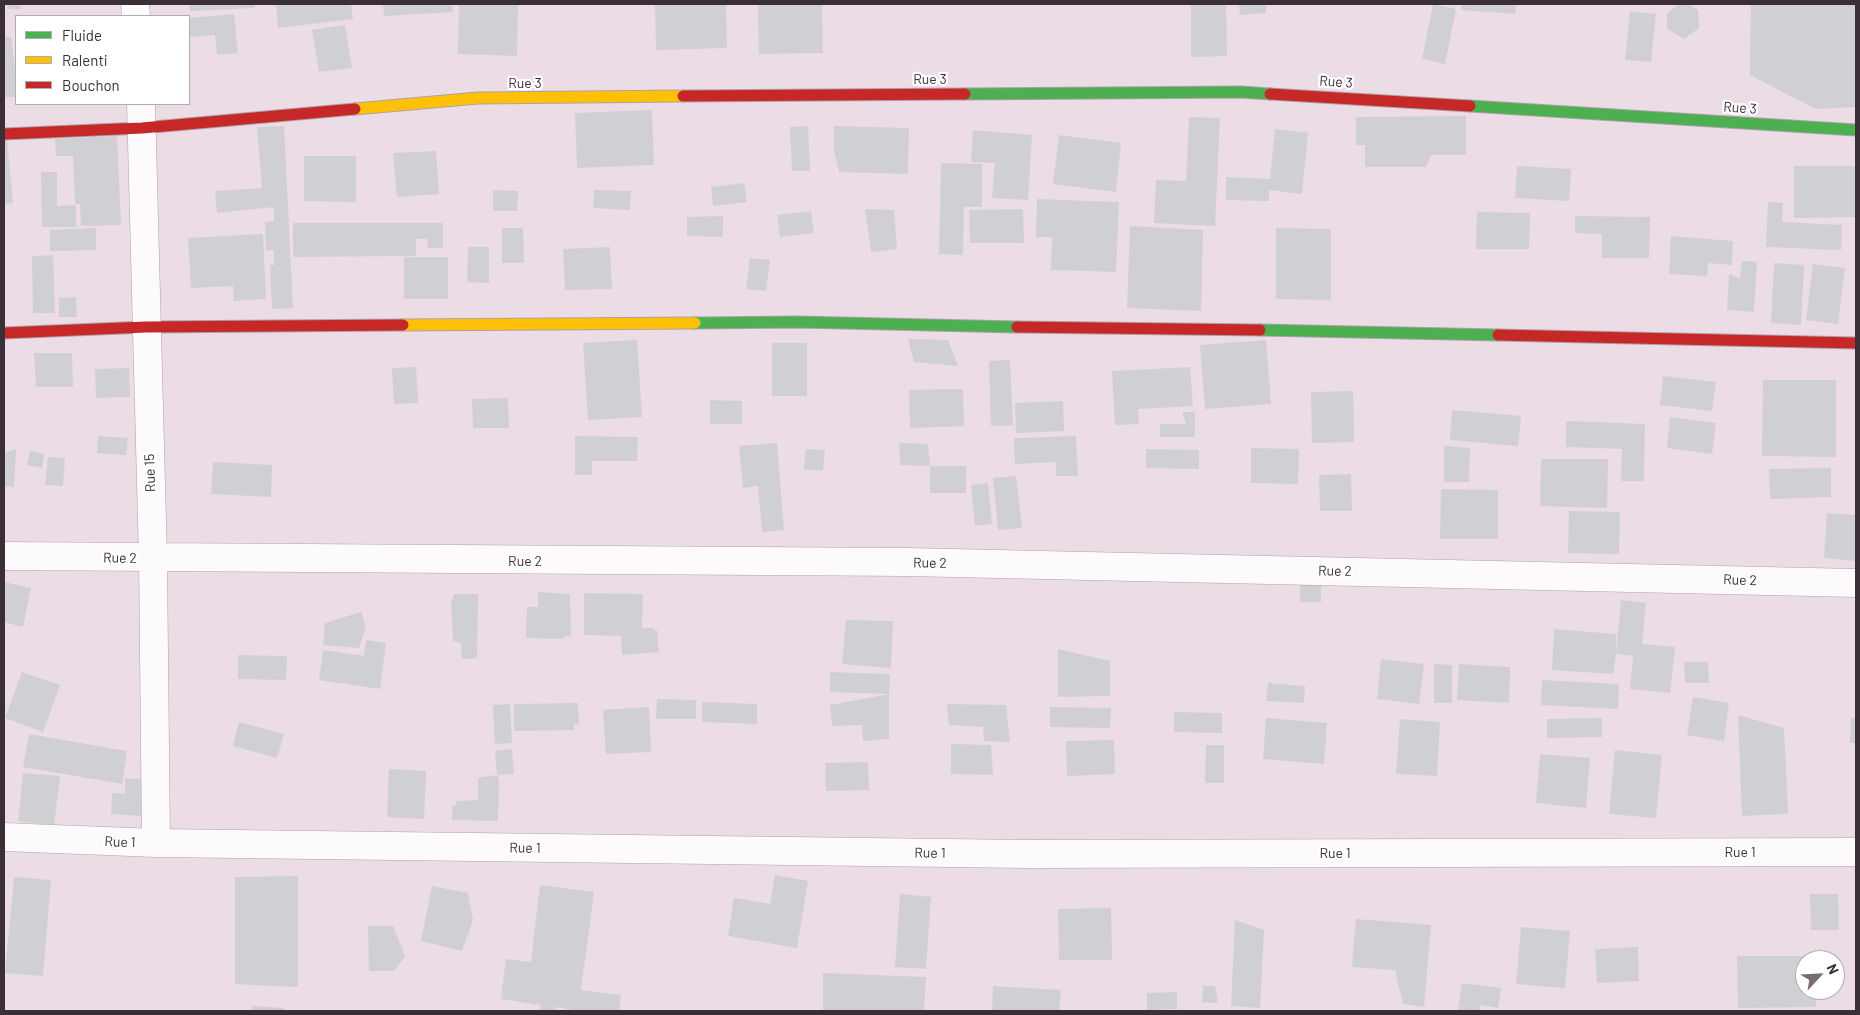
<!DOCTYPE html>
<html>
<head>
<meta charset="utf-8">
<style>
	body { margin:0 }
	#map { position:relative; width:1860px; height:1015px; overflow:hidden; background:#ecdce6; font-family:Barlow,sans-serif }
	canvas { display:block }
	.frame { position:absolute; inset:0; border:5px solid #3a2f36; pointer-events:none }
	.legend { position:absolute; left:15px; top:15px; width:175px; height:90px; box-sizing:border-box; background:#fff; border:1px solid #b0acaf; margin:0; padding:6px 9px; list-style:none; font-size:15px; color:#3a2f36 }
	.legend li { display:flex; align-items:center; gap:10px; height:25px }
	.legend b { width:25px; border:1px solid #b0acaf }
	.north { position:absolute; left:1795px; top:950px; width:50px; height:50px; box-sizing:border-box; background:#fff; border:1px solid #b0acaf; border-radius:50%; rotate:65deg; font-size:14px; font-weight:700; line-height:20px; text-align:center; color:#3a2f36 }
	.north::after { content:''; display:block; margin:auto; width:18px; height:22px; background:#786c74; clip-path:polygon(50% 0,100% 100%,50% 72%,0 100%) }
</style>
</head>
<body>
<div id="map">
<canvas width="1860" height="1015"></canvas>
<div class="frame"></div>
<ul class="legend">
<li><b style="height:6px;background:#4caf50"></b>Fluide</li>
<li><b style="height:6px;background:#ffc107"></b>Ralenti</li>
<li><b style="height:6px;background:#c62828"></b>Bouchon</li>
</ul>
<div class="north">N</div>
</div>
<script>
const ctx = document.querySelector('canvas').getContext('2d');
ctx.lineJoin = 'round';
function fill(path, color) {
  ctx.fillStyle = color;
  ctx.fill(path, 'evenodd');
}
function strokePath(path, color, width, dash) {
  ctx.strokeStyle = color;
  ctx.lineWidth = width;
  ctx.lineCap = dash ? 'butt' : 'round';
  ctx.setLineDash(dash || []);
  ctx.stroke(path);
}
function drawText(font, color, halo, rows, align = 'center') {
  ctx.font = font + ' Barlow,sans-serif';
  ctx.lineWidth = 4.5;
  ctx.setLineDash([]);
  ctx.textBaseline = 'middle';
  ctx.strokeStyle = halo;
  ctx.fillStyle = color;
  for (const [text, x, y, turn = 0] of rows) {
    ctx.save();
    ctx.translate(x, y);
    ctx.rotate((+turn || 0) * Math.PI / 180);
    ctx.textAlign = isNaN(turn) ? turn : align;
    if (halo) ctx.strokeText(text, 0, 0);
    ctx.fillText(text, 0, 0);
    ctx.restore();
  }
}
const building = new Path2D(`
	M 7,4 L 20,4 L 21,9 L 7,9 Z
	M 189,4 L 255,4 L 255,8 L 190,11 Z
	M 276,4 L 351,4 L 353,19 L 278,28 Z
	M 383,4 L 452,4 L 453,12 L 384,16 Z
	M 459,4 L 518,4 L 517,56 L 458,54 Z
	M 655,4 L 726,4 L 727,48 L 656,50 Z
	M 758,4 L 822,4 L 823,53 L 759,54 Z
	M 1191,4 L 1226,4 L 1227,56 L 1191,57 Z
	M 1239,4 L 1266,4 L 1266,13 L 1240,15 Z
	M 1433,4 L 1456,9 L 1445,64 L 1422,59 Z
	M 1462,4 L 1516,4 L 1515,14 L 1461,10 Z
	M 1678,4 L 1687,4 L 1698,10 L 1699,28 L 1684,39 L 1667,29 L 1667,14 Z
	M 1751,4 L 1856,4 L 1856,107 L 1816,109 L 1750,75 Z
	M 1630,11 L 1656,14 L 1651,62 L 1625,60 Z
	M 234,14 L 238,53 L 217,55 L 215,35 L 189,37 L 189,18 Z
	M 345,25 L 352,68 L 319,72 L 312,30 Z
	M 4,37 L 11,37 L 16,75 L 16,97 L 4,97 Z
	M 652,110 L 654,165 L 577,168 L 575,113 Z
	M 1466,116 L 1466,155 L 1431,155 L 1426,167 L 1365,167 L 1365,145 L 1356,145 L 1356,117 Z
	M 1189,117 L 1220,118 L 1215,226 L 1154,223 L 1156,180 L 1186,181 Z
	M 284,126 L 293,308 L 272,309 L 270,265 L 274,265 L 274,250 L 266,251 L 265,222 L 274,221 L 274,207 L 217,213 L 215,191 L 262,188 L 257,127 Z
	M 808,126 L 810,171 L 792,171 L 790,127 Z
	M 834,126 L 909,128 L 908,174 L 839,172 L 834,151 Z
	M 1275,129 L 1308,133 L 1302,194 L 1269,190 L 1269,201 L 1226,200 L 1226,177 L 1270,179 Z
	M 973,130 L 1032,135 L 1028,200 L 992,198 L 995,163 L 971,162 Z
	M 1059,135 L 1121,143 L 1116,192 L 1053,184 Z
	M 117,136 L 121,225 L 81,226 L 80,204 L 75,204 L 73,156 L 56,156 L 55,139 Z
	M 7,140 L 13,203 L 4,204 L 4,141 Z
	M 436,151 L 439,194 L 397,197 L 393,153 Z
	M 304,156 L 356,156 L 356,202 L 304,201 Z
	M 941,163 L 982,164 L 982,207 L 964,207 L 963,255 L 939,254 Z
	M 1517,166 L 1571,169 L 1569,201 L 1515,198 Z
	M 1794,166 L 1856,166 L 1856,217 L 1794,218 Z
	M 41,172 L 57,172 L 57,206 L 76,205 L 76,227 L 42,227 Z
	M 744,183 L 747,202 L 713,206 L 711,187 Z
	M 493,190 L 518,191 L 517,211 L 493,211 Z
	M 594,190 L 631,191 L 630,210 L 593,208 Z
	M 1037,199 L 1119,202 L 1116,272 L 1051,270 L 1052,237 L 1036,237 Z
	M 1768,202 L 1783,203 L 1782,222 L 1842,225 L 1841,250 L 1766,247 Z
	M 865,209 L 894,210 L 897,249 L 871,252 Z
	M 1023,209 L 1024,243 L 970,243 L 969,210 Z
	M 811,211 L 814,233 L 780,237 L 777,215 Z
	M 1477,212 L 1530,213 L 1529,249 L 1476,249 Z
	M 723,216 L 723,237 L 687,236 L 687,217 Z
	M 1575,216 L 1650,217 L 1649,258 L 1602,258 L 1602,234 L 1575,233 Z
	M 293,223 L 443,223 L 443,248 L 428,248 L 427,239 L 416,239 L 416,256 L 293,257 Z
	M 1130,226 L 1203,230 L 1201,311 L 1127,308 Z
	M 96,228 L 96,250 L 50,251 L 50,230 Z
	M 502,228 L 523,228 L 524,263 L 502,263 Z
	M 1276,228 L 1331,229 L 1331,300 L 1276,299 Z
	M 263,234 L 266,299 L 234,301 L 233,286 L 191,288 L 188,238 Z
	M 1671,236 L 1733,241 L 1732,265 L 1708,263 L 1707,276 L 1669,274 Z
	M 468,247 L 489,247 L 489,283 L 467,282 Z
	M 610,247 L 612,289 L 565,290 L 563,249 Z
	M 53,255 L 55,313 L 33,313 L 32,256 Z
	M 404,257 L 448,257 L 448,299 L 404,299 Z
	M 750,258 L 770,260 L 766,291 L 746,289 Z
	M 1742,261 L 1757,262 L 1754,312 L 1727,310 L 1729,274 L 1740,278 Z
	M 1774,263 L 1804,265 L 1801,325 L 1771,323 Z
	M 1813,264 L 1845,268 L 1838,324 L 1806,320 Z
	M 76,297 L 77,317 L 59,317 L 59,298 Z
	M 908,339 L 948,340 L 958,366 L 914,362 Z
	M 637,340 L 642,417 L 588,420 L 583,343 Z
	M 1266,340 L 1271,404 L 1205,409 L 1200,345 Z
	M 772,343 L 807,343 L 807,396 L 772,396 Z
	M 34,353 L 72,353 L 73,387 L 36,387 Z
	M 1010,360 L 1013,425 L 991,426 L 989,361 Z
	M 416,367 L 418,403 L 394,404 L 392,368 Z
	M 1190,367 L 1193,406 L 1138,409 L 1139,424 L 1115,425 L 1112,371 Z
	M 129,368 L 130,397 L 96,398 L 95,369 Z
	M 1663,376 L 1716,382 L 1712,411 L 1660,405 Z
	M 1763,380 L 1836,380 L 1836,457 L 1762,456 Z
	M 963,389 L 964,426 L 910,428 L 909,390 Z
	M 1353,391 L 1354,442 L 1312,443 L 1311,392 Z
	M 508,398 L 509,428 L 473,428 L 472,399 Z
	M 710,400 L 742,401 L 742,424 L 710,424 Z
	M 1063,401 L 1064,431 L 1016,433 L 1015,403 Z
	M 1452,410 L 1521,416 L 1518,446 L 1450,440 Z
	M 1182,412 L 1195,412 L 1195,437 L 1160,437 L 1160,424 L 1186,424 Z
	M 1670,417 L 1716,423 L 1712,454 L 1667,448 Z
	M 1566,421 L 1645,424 L 1644,481 L 1621,481 L 1622,449 L 1566,447 Z
	M 98,436 L 128,438 L 126,455 L 97,453 Z
	M 575,436 L 638,437 L 637,461 L 592,461 L 592,475 L 575,475 Z
	M 1076,436 L 1078,476 L 1056,476 L 1056,462 L 1015,464 L 1014,438 Z
	M 777,443 L 784,530 L 762,532 L 758,486 L 743,488 L 739,446 Z
	M 899,443 L 928,444 L 930,466 L 900,465 Z
	M 1444,446 L 1470,448 L 1469,482 L 1444,482 Z
	M 1251,448 L 1299,449 L 1298,484 L 1251,483 Z
	M 16,449 L 14,487 L 4,486 L 4,453 Z
	M 806,449 L 825,450 L 823,471 L 804,469 Z
	M 1146,449 L 1199,450 L 1199,469 L 1146,468 Z
	M 30,451 L 44,454 L 42,468 L 27,465 Z
	M 48,457 L 65,458 L 63,486 L 45,485 Z
	M 1541,459 L 1608,459 L 1607,508 L 1540,506 Z
	M 213,462 L 272,465 L 271,497 L 211,494 Z
	M 930,466 L 966,466 L 966,493 L 930,493 Z
	M 1831,468 L 1831,497 L 1770,499 L 1769,469 Z
	M 1351,474 L 1352,511 L 1320,511 L 1319,475 Z
	M 1016,476 L 1022,528 L 998,530 L 993,478 Z
	M 988,483 L 992,524 L 975,526 L 971,485 Z
	M 1441,489 L 1498,490 L 1498,539 L 1440,539 Z
	M 1569,511 L 1620,512 L 1619,554 L 1568,553 Z
	M 1827,513 L 1856,515 L 1856,561 L 1824,558 Z
	M 4,582 L 31,588 L 23,627 L 4,622 Z
	M 1300,583 L 1321,583 L 1321,602 L 1300,602 Z
	M 538,592 L 570,594 L 571,636 L 564,636 L 564,639 L 526,638 L 527,607 L 538,607 Z
	M 584,593 L 643,594 L 642,628 L 654,628 L 654,631 L 657,630 L 659,652 L 622,655 L 621,636 L 584,635 Z
	M 453,594 L 478,594 L 477,658 L 462,659 L 461,643 L 453,641 L 451,600 L 453,599 Z
	M 1621,600 L 1646,603 L 1642,644 L 1675,647 L 1670,693 L 1630,689 L 1633,656 L 1616,654 L 1613,674 L 1552,670 L 1554,629 L 1616,634 L 1616,652 Z
	M 361,612 L 366,627 L 359,648 L 323,645 L 325,623 Z
	M 846,620 L 893,621 L 891,668 L 842,664 Z
	M 366,640 L 386,643 L 380,689 L 319,680 L 323,650 L 364,656 Z
	M 1058,649 L 1110,661 L 1110,696 L 1058,697 Z
	M 238,655 L 287,656 L 286,680 L 238,679 Z
	M 1381,659 L 1424,664 L 1419,704 L 1377,699 Z
	M 1684,662 L 1708,662 L 1709,683 L 1685,683 Z
	M 1434,664 L 1452,665 L 1452,703 L 1434,703 Z
	M 1459,664 L 1510,667 L 1509,703 L 1457,700 Z
	M 22,672 L 60,685 L 43,732 L 5,718 Z
	M 830,672 L 890,674 L 889,694 L 830,692 Z
	M 1542,680 L 1619,684 L 1618,709 L 1541,705 Z
	M 1268,683 L 1305,686 L 1304,703 L 1266,701 Z
	M 889,694 L 889,739 L 863,741 L 862,725 L 832,726 L 830,705 Z
	M 1693,697 L 1729,703 L 1724,741 L 1687,735 Z
	M 657,699 L 696,700 L 696,719 L 656,719 Z
	M 702,702 L 757,704 L 757,724 L 702,722 Z
	M 578,703 L 579,724 L 574,724 L 574,730 L 514,731 L 514,704 Z
	M 510,704 L 512,743 L 495,744 L 493,705 Z
	M 947,704 L 1006,705 L 1010,742 L 984,741 L 983,727 L 949,725 Z
	M 649,707 L 651,752 L 606,754 L 603,710 Z
	M 1050,707 L 1111,708 L 1110,728 L 1050,727 Z
	M 1174,712 L 1222,713 L 1222,733 L 1174,732 Z
	M 1738,715 L 1784,728 L 1788,814 L 1742,816 Z
	M 1266,718 L 1327,723 L 1324,764 L 1263,759 Z
	M 1602,718 L 1602,737 L 1547,738 L 1547,719 Z
	M 1851,718 L 1856,718 L 1856,743 L 1850,743 Z
	M 1400,719 L 1440,722 L 1437,776 L 1396,774 Z
	M 239,722 L 284,734 L 277,758 L 233,746 Z
	M 29,734 L 127,751 L 122,784 L 23,767 Z
	M 1114,740 L 1115,774 L 1067,776 L 1066,741 Z
	M 951,744 L 991,745 L 993,775 L 951,774 Z
	M 1206,745 L 1224,745 L 1224,783 L 1205,783 Z
	M 512,749 L 514,774 L 497,775 L 495,751 Z
	M 1615,750 L 1662,755 L 1656,818 L 1609,814 Z
	M 1540,754 L 1590,758 L 1586,808 L 1536,803 Z
	M 868,762 L 869,790 L 826,791 L 825,763 Z
	M 389,769 L 426,771 L 424,819 L 387,817 Z
	M 23,773 L 60,776 L 54,825 L 18,821 Z
	M 497,775 L 499,780 L 498,821 L 452,820 L 453,806 L 456,806 L 456,801 L 478,800 L 478,779 L 481,777 Z
	M 125,778 L 145,780 L 143,816 L 111,814 L 112,793 L 125,794 Z
	M 775,875 L 808,881 L 797,948 L 728,936 L 734,898 L 770,904 Z
	M 298,876 L 298,987 L 235,984 L 235,877 Z
	M 14,877 L 51,880 L 43,976 L 5,973 Z
	M 540,885 L 594,892 L 581,990 L 621,995 L 619,1011 L 579,1011 L 555,1007 L 555,1011 L 540,1011 L 540,1005 L 501,999 L 506,959 L 531,962 Z
	M 432,886 L 468,893 L 473,920 L 462,951 L 421,941 Z
	M 900,894 L 931,897 L 926,969 L 895,967 Z
	M 1810,894 L 1838,894 L 1839,930 L 1811,930 Z
	M 1111,908 L 1112,960 L 1059,960 L 1058,909 Z
	M 1356,919 L 1431,925 L 1424,1007 L 1403,1004 L 1395,970 L 1352,967 Z
	M 1235,920 L 1264,930 L 1260,1008 L 1231,1006 Z
	M 368,926 L 393,926 L 405,956 L 394,971 L 369,971 Z
	M 1521,927 L 1570,931 L 1565,988 L 1516,984 Z
	M 1638,947 L 1639,981 L 1597,983 L 1595,949 Z
	M 1737,956 L 1815,956 L 1815,960 L 1805,960 L 1805,990 L 1816,990 L 1816,1007 L 1738,1008 Z
	M 823,973 L 926,977 L 924,1011 L 823,1011 Z
	M 1462,983 L 1501,988 L 1498,1008 L 1480,1005 L 1479,1011 L 1458,1011 Z
	M 993,986 L 1061,990 L 1059,1011 L 992,1011 Z
	M 1203,986 L 1215,986 L 1218,1003 L 1202,1002 Z
	M 1177,992 L 1177,1009 L 1147,1010 L 1147,993 Z
	M 252,1006 L 284,1008 L 283,1011 L 252,1011 Z`);
const street = new Path2D(`
	M 135,4 L 136,16
	M 141,104 L 153,559 L 156,843
	M 4,556 L 907,562 L 1856,583
	M 4,837 L 156,843 L 1027,854 L 1856,852`);
const fast = new Path2D(`
	M 965,94 L 1241,92 L 1270,94
	M 1470,106 L 1856,130
	M 695,323 L 798,322 L 1017,327
	M 1260,330 L 1498,335`);
const slow = new Path2D(`
	M 355,109 L 478,98 L 683,96
	M 403,325 L 695,323`);
const jam = new Path2D(`
	M 1270,94 L 1470,106
	M 683,96 L 965,94
	M 4,134 L 142,128 L 355,109
	M 1017,327 L 1260,330
	M 4,333 L 146,327 L 403,325
	M 1498,335 L 1856,343`);
const streetNames = [
	["Rue 3",930,79],
	["Rue 3",1336,82,4],
	["Rue 3",525,83],
	["Rue 3",1740,108,4],
	["Rue 15",150,473,-92],
	["Rue 2",120,558,1],
	["Rue 2",525,561],
	["Rue 2",930,563,1],
	["Rue 2",1335,571,1],
	["Rue 2",1740,580,2],
	["Rue 1",120,842,2],
	["Rue 1",525,848,1],
	["Rue 1",1740,852],
	["Rue 1",930,853,1],
	["Rue 1",1335,853]
];
fill(building, '#d0d0d4');
strokePath(street, '#ada1a8', 29);
strokePath(fast, '#ada1a8', 13);
strokePath(slow, '#ada1a8', 13);
strokePath(jam, '#ada1a8', 13);
strokePath(street, '#fcfafb', 28);
strokePath(fast, '#4caf50', 11);
strokePath(slow, '#ffc107', 11);
strokePath(jam, '#c62828', 11);
drawText('14px', '#3a2f36', '#fff', streetNames);
</script>
</body>
</html>
